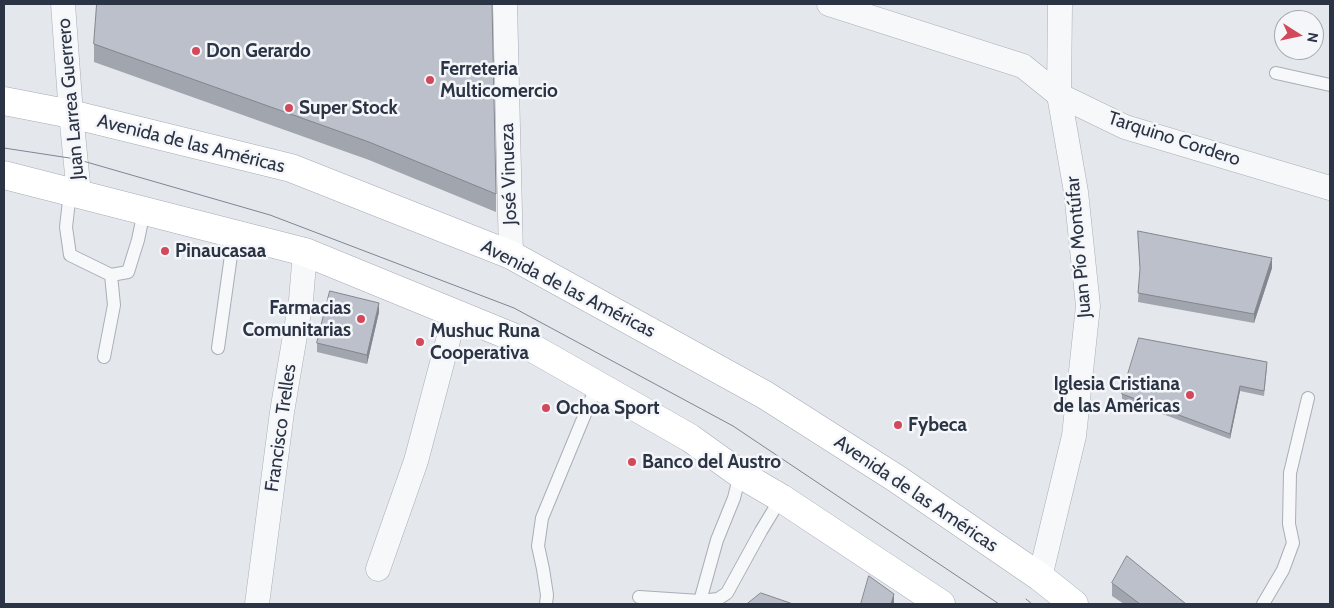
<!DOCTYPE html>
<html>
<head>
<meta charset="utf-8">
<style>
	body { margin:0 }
	#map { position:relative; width:1334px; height:608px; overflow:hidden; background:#e4e7ec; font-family:Cabin,sans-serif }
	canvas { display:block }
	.frame { position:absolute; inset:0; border:5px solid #2b3445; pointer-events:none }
	.north { position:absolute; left:1274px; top:10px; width:50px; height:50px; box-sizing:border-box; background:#f4f6f9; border:1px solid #a4a8b1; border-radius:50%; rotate:100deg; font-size:14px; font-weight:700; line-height:20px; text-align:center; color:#2b3445 }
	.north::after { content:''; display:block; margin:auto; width:18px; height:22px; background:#d1495b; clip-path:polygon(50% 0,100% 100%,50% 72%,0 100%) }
</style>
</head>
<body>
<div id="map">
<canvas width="1334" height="608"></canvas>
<div class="frame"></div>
<div class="north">N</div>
</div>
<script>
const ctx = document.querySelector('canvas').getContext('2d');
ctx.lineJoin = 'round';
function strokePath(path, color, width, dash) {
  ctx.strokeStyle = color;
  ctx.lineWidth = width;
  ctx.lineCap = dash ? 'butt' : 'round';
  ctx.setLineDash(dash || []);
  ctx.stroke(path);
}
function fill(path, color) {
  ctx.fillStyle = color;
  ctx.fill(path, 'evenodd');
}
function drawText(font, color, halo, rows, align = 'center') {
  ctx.font = font + ' Cabin,sans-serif';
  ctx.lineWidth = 5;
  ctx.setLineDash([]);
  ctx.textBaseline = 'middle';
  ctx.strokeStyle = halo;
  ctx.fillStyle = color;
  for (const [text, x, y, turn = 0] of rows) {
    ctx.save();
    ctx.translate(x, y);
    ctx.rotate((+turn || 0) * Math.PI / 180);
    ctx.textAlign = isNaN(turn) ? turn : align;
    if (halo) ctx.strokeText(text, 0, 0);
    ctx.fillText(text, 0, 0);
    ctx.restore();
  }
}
const lane = new Path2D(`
	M 1276,73 L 1330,85
	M 70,192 L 66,227 L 70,255 L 111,275 L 114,305 L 104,357
	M 111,275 L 128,272 L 138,240 L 144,211
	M 218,348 L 234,234
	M 639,597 L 700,601 L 717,540 L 734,498 L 740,474
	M 546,604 L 547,595 L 543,569 L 538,546 L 542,518 L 597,385
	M 699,604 L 700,601 L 718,599 L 727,593 L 761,531 L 781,498
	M 1263,604 L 1283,570 L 1293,543 L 1289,524 L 1290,473 L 1308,398`);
const street = new Path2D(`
	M 63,4 L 71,114 L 79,194
	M 505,4 L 511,255
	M 829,4 L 1023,66 L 1059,95 L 1125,127 L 1330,188
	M 378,569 L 416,461 L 455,314
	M 1040,577 L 1074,436 L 1088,306 L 1076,192 L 1059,95 L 1060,4
	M 257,604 L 282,412 L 301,300 L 305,252`);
const primary = new Path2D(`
	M 4,101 L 71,114 L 291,168 L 511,255 L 765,395 L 897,479 L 1040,577 L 1074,604
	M 4,175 L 305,252 L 515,338 L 690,438 L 740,474 L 781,498 L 941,604`);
const tram = new Path2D(`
	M 4,148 L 76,159 L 270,215 L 514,308 L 733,426 L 999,604
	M 1026,599 L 1032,604`);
const wall = new Path2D(`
	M 97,4 L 496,194 L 496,212 L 369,160 L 94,62 L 94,44 Z
	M 1138,231 L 1272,268 L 1254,323 L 1138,302 L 1140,272 Z
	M 379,312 L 367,364 L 317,352 L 317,343 Z
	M 1267,367 L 1264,396 L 1240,391 L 1230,439 L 1122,399 L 1122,394 Z
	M 1112,583 L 1186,604 L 1124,604 L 1112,596 Z`);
const shadedWall = new Path2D(`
	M 1272,258 L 1272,268 L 1254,323 L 1254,314 Z
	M 379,303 L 379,312 L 367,364 L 367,355 Z
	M 1240,386 L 1240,391 L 1230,439 L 1230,434 Z
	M 894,594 L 894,604 L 891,604 Z`);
const building = new Path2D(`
	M 97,4 L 492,4 L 496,194 L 369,142 L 94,44 Z
	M 1138,231 L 1272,258 L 1254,314 L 1138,293 L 1140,269 Z
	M 330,291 L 379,303 L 367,355 L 317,343 Z
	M 1139,338 L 1267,362 L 1264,391 L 1240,386 L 1230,434 L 1122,394 Z
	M 1127,556 L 1186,604 L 1140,604 L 1112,583 Z
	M 869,576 L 894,594 L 891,604 L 861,604 Z
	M 761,593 L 793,604 L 747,604 Z`);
const markers = [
	[196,51,5,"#d1495b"],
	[430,80,5,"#d1495b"],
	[289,108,5,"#d1495b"],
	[165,251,5,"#d1495b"],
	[361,319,5,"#d1495b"],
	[420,342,5,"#d1495b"],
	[1190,395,5,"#d1495b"],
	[546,408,5,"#d1495b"],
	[898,425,5,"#d1495b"],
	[632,462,5,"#d1495b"]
];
const poiNames = [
	["Don Gerardo",206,51],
	["Ferreteria",440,69],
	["Multicomercio",440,91],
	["Super Stock",299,108],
	["Pinaucasaa",175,251],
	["Farmacias",351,308,"right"],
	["Comunitarias",351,330,"right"],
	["Mushuc Runa",430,331],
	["Cooperativa",430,353],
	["Iglesia Cristiana",1180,384,"right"],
	["de las Américas",1180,406,"right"],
	["Ochoa Sport",556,408],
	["Fybeca",908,425],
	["Banco del Austro",642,462]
];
const streetNames = [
	["Juan Larrea Guerrero",71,99,-95],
	["Tarquino Cordero",1174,139,18],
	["Avenida de las Américas",191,144,14],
	["José Vinueza",509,174,-92],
	["Juan Pío Montúfar",1079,247,-95],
	["Avenida de las Américas",568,289,27],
	["Francisco Trelles",281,428,-82],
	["Avenida de las Américas",916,494,34]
];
strokePath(lane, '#a9aeb7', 14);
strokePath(street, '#a9aeb7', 25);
strokePath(primary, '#a3abb8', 29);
strokePath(lane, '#f7f8fa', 12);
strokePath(street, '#f7f8fa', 24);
strokePath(primary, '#fff', 28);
strokePath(tram, '#7d8696', 1);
fill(wall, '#a1a5ae');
fill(shadedWall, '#83868d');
fill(building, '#bbc0ca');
strokePath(building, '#83868d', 1);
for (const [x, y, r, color] of markers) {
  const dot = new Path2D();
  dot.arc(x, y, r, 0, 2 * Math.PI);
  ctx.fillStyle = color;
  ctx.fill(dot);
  strokePath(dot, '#f4f6f9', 2);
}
drawText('bold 19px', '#2b3445', '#f4f6f9', poiNames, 'left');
drawText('19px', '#2b3445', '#f4f6f9', streetNames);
</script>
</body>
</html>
